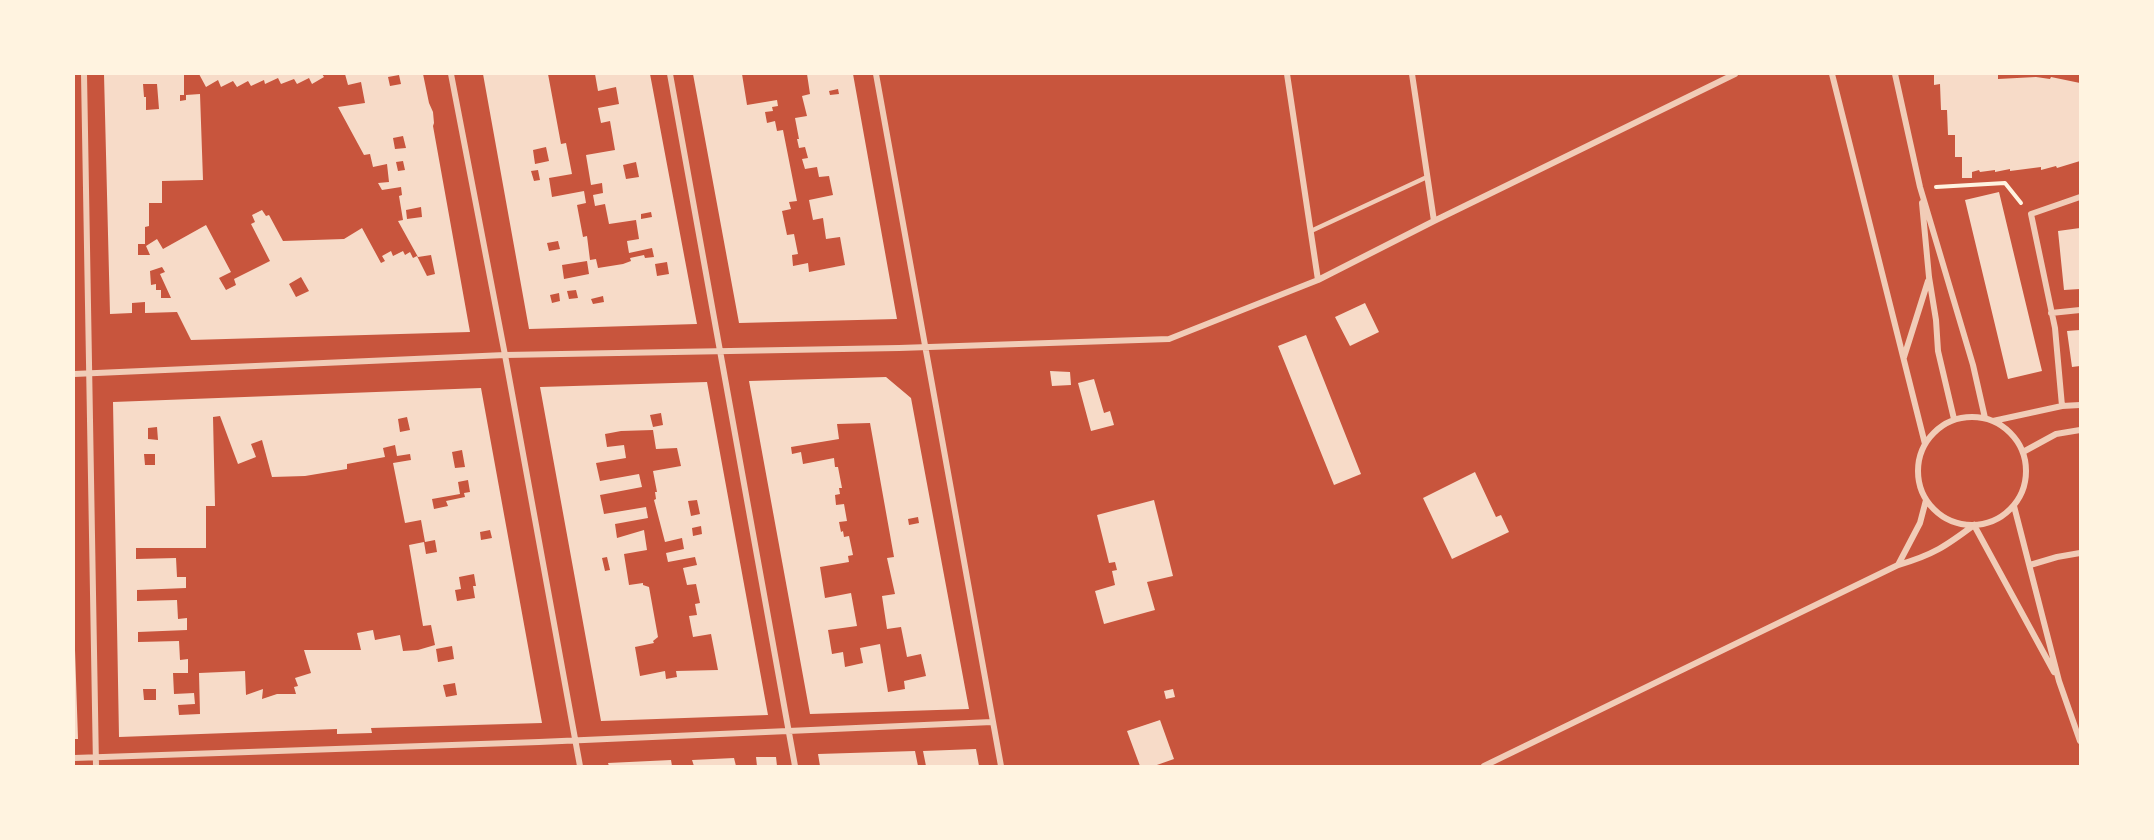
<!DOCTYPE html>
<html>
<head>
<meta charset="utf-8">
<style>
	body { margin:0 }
	#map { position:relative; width:2154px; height:840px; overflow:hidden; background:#c8553d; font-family:Raleway,sans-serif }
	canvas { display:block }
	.frame { position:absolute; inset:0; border:75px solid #fff3e0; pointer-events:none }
</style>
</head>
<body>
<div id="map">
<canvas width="2154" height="840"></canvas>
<div class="frame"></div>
</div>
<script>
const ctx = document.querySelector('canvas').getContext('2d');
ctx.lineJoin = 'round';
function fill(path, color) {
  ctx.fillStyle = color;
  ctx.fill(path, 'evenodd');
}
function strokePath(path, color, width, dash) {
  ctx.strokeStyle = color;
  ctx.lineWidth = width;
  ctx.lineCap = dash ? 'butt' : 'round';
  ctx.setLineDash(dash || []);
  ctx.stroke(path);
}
const building = new Path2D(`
	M 104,74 L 184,74 L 184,95 L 180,95 L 180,101 L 186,100 L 186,95 L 200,94 L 203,180 L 162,181 L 162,203 L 149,203 L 149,226 L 145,227 L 145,244 L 138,244 L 138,255 L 150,255 L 146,246 L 157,239 L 163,249 L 206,225 L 231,272 L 219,278 L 226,290 L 236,285 L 234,279 L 270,261 L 251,224 L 255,222 L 252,215 L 262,210 L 266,216 L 269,215 L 283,241 L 344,239 L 362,228 L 381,263 L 385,261 L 382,256 L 391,251 L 393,256 L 403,251 L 405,255 L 410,252 L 413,258 L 417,256 L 427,276 L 435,274 L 431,255 L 418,257 L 398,221 L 403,220 L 399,196 L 402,195 L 401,187 L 382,190 L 378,183 L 389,182 L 387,164 L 373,167 L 370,154 L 364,155 L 338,107 L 365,103 L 361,82 L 348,85 L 345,74 L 423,74 L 429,103 L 433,112 L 434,123 L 433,126 L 470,332 L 191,340 L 177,312 L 145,313 L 145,302 L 132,303 L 132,313 L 110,314 ZM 399,75 L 401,84 L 390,86 L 388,77 ZM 143,84 L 157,84 L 159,109 L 146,110 L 146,97 L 144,97 ZM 403,136 L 406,148 L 395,149 L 393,138 ZM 403,161 L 405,170 L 398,171 L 396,162 ZM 421,207 L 422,217 L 407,219 L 406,210 ZM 162,267 L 165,272 L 160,274 L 171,298 L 161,298 L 161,290 L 156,290 L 156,284 L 151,285 L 150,271 ZM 301,277 L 309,291 L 296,297 L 289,284 Z
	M 199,74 L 322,74 L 324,77 L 312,84 L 309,78 L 297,84 L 294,79 L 281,84 L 278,78 L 265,84 L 264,80 L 251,86 L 248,81 L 237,87 L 233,81 L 221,87 L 218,80 L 206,87 Z
	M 483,74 L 548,74 L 561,144 L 566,143 L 572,174 L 549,178 L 552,197 L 584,191 L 586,203 L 577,205 L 583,237 L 587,236 L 590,260 L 596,259 L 598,268 L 623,264 L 631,261 L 630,258 L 644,255 L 645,258 L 654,257 L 652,248 L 629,253 L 627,241 L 639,239 L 636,220 L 609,224 L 605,204 L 595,206 L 593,195 L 603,193 L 602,183 L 591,185 L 586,155 L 615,150 L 610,121 L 601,123 L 598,108 L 619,104 L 616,87 L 598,91 L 595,74 L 650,74 L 697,324 L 529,329 ZM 546,147 L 549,161 L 535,164 L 533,150 ZM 636,162 L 639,177 L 626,179 L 623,165 ZM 538,170 L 540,180 L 534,181 L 531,171 ZM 651,212 L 652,217 L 641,219 L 641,214 ZM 558,241 L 560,249 L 549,251 L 547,243 ZM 587,261 L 589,274 L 564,279 L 562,265 ZM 667,262 L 669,274 L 657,276 L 655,264 ZM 576,290 L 578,298 L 569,299 L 567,291 ZM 559,293 L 560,301 L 552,303 L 550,295 ZM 603,296 L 604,302 L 593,304 L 591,299 Z
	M 693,74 L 742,74 L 747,105 L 777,100 L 778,106 L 772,107 L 773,111 L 765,112 L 767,123 L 775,121 L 777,131 L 783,130 L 797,201 L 789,202 L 791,209 L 782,211 L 787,235 L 794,234 L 798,254 L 792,255 L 793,266 L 808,263 L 809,272 L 845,265 L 840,237 L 826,239 L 823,218 L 813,220 L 809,200 L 833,195 L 829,176 L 819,177 L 817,167 L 805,169 L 802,159 L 808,158 L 805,147 L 799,148 L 797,139 L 799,139 L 795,118 L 807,116 L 802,96 L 810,94 L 807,74 L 853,74 L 897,319 L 739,323 ZM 838,89 L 839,94 L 830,95 L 829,91 Z
	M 1934,74 L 1998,74 L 1998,79 L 2036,77 L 2050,79 L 2051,77 L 2080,83 L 2080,161 L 2057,168 L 2056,166 L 2041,170 L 2041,167 L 2010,171 L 2010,169 L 1995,172 L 1995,170 L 1980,172 L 1979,170 L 1972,172 L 1972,178 L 1962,178 L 1962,157 L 1955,157 L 1955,135 L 1948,135 L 1947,110 L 1941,110 L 1940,84 L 1934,85 Z
	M 1999,192 L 2042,371 L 2008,379 L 1965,200 Z
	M 2080,228 L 2080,289 L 2064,290 L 2058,231 Z
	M 1365,303 L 1379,332 L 1350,346 L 1335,317 Z
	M 2080,330 L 2080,366 L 2072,367 L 2067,331 Z
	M 1306,335 L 1361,474 L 1334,485 L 1278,346 Z
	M 1050,371 L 1070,372 L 1071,385 L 1052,386 Z
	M 886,377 L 911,398 L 969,709 L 810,714 L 749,381 ZM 870,423 L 894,557 L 887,558 L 895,594 L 882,596 L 887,629 L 901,627 L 907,657 L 921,654 L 926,676 L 904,681 L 905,689 L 888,692 L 880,644 L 860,648 L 863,663 L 845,667 L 843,652 L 832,654 L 828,630 L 857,626 L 851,593 L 825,598 L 820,567 L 849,562 L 848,556 L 853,555 L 849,536 L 844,537 L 843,531 L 841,532 L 839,522 L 847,521 L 844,504 L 836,505 L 835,495 L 840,494 L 839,488 L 842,488 L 838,467 L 835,467 L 834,458 L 803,464 L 801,452 L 792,454 L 791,447 L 839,439 L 837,424 ZM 918,517 L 919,523 L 909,525 L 908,519 Z
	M 1094,379 L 1104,413 L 1110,411 L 1114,425 L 1091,431 L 1078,383 Z
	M 707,382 L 768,715 L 601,721 L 540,387 ZM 661,413 L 663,425 L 653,427 L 650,415 ZM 653,430 L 656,449 L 677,448 L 681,466 L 653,471 L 657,492 L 655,492 L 656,499 L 654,500 L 665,542 L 682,538 L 684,549 L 666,553 L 668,562 L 695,557 L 697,565 L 683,568 L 687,585 L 696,584 L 700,603 L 695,604 L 697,615 L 689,616 L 693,637 L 711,634 L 718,670 L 676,671 L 677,677 L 666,679 L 665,671 L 640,676 L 635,647 L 654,643 L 653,641 L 658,637 L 649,587 L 643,585 L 643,583 L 629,585 L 624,554 L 647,550 L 644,530 L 617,538 L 615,524 L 648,518 L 646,507 L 604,514 L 600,495 L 642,487 L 639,474 L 600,481 L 596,463 L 626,458 L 624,445 L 607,447 L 605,434 L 621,431 ZM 697,500 L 700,514 L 691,516 L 688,501 ZM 701,526 L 702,534 L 693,536 L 692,528 ZM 607,557 L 610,570 L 605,571 L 602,558 Z
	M 481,388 L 542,723 L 371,728 L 372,733 L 337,734 L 337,729 L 119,737 L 113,402 ZM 220,416 L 238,464 L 256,457 L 251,444 L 262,440 L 272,477 L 305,476 L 347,469 L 347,464 L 385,457 L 383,448 L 395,445 L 397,456 L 410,454 L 411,460 L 393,463 L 405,523 L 421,520 L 425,542 L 435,540 L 437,552 L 426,554 L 424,542 L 409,545 L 423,626 L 431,625 L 435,645 L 418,650 L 403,651 L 400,635 L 375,640 L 373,630 L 357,633 L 361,650 L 304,650 L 311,673 L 295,678 L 298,686 L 294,687 L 296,694 L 277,694 L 262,699 L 263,689 L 246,695 L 245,671 L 199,673 L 200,714 L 179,715 L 178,705 L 195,704 L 194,693 L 174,694 L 173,673 L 188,673 L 188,659 L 180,660 L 179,641 L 138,642 L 138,632 L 187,630 L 187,618 L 178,619 L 177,600 L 137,601 L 137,590 L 186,588 L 186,577 L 177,577 L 176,558 L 136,559 L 136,548 L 206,548 L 206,506 L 215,506 L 213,417 ZM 407,417 L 410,430 L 400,432 L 398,419 ZM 157,427 L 158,440 L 148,439 L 148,428 ZM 462,450 L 465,467 L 455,468 L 452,452 ZM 144,454 L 155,454 L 155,465 L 145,465 ZM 468,480 L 470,492 L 464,493 L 465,497 L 446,501 L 448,506 L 434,509 L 432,499 L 460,494 L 458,482 ZM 490,530 L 492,538 L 481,540 L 480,532 ZM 474,574 L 476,586 L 473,586 L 475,598 L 457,601 L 455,590 L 461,589 L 459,577 ZM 452,646 L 454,659 L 438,662 L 436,649 ZM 455,683 L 457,695 L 446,697 L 443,685 ZM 143,689 L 156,689 L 156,700 L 144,700 Z
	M 1475,472 L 1496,517 L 1501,515 L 1509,532 L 1452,559 L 1423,498 Z
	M 1154,500 L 1173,576 L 1147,582 L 1155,610 L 1104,624 L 1095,591 L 1115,585 L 1112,571 L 1117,570 L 1115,562 L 1109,563 L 1097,515 Z
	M 74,650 L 75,650 L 78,739 L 74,739 Z
	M 1173,689 L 1175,697 L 1166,699 L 1164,691 Z
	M 1160,720 L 1174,759 L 1154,766 L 1140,766 L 1127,731 Z
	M 976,749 L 979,766 L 926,766 L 923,751 Z
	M 915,751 L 918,766 L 820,766 L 818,754 Z
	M 756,757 L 776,757 L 777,766 L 757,766 Z
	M 734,758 L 736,766 L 694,766 L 692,760 Z
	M 671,760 L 672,766 L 609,766 L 608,763 Z`);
const path = new Path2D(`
	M 1936,187 L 2005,183 L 2021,203`);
const service = new Path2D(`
	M 1311,231 L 1427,177`);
const minor = new Path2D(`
	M 84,74 L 96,766
	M 451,74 L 505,355 L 580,766
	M 670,74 L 795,766
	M 876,74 L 1001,766
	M 1287,74 L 1318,280
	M 1412,74 L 1434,221
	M 1832,74 L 1925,444
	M 1895,74 L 1920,187 L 1973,365 L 1985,418
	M 1922,203 L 1929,277 L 1936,320 L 1938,351 L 1954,419
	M 2051,313 L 2080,310
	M 1904,357 L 1928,281
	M 74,374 L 505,355 L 899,348 L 1169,339 L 1318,280 L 1434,221 L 1735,74
	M 2062,406 L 2055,328 L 2031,214 L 2080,197
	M1918 471a54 54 0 1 1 108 0a54 54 0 1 1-108 0Z
	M 1993,421 L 2062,406 L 2080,405
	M 2023,452 L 2056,434 L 2080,430
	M 2014,506 L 2059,681 L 2080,741
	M 1974,525 L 2054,672
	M 1898,565 L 1920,523 L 1926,500
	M 2030,565 L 2057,557 L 2080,553
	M 74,758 L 539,742 L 992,722
	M 1484,766 L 1898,565 C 1933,555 1946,546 1974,525`);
fill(building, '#f7dbc8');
strokePath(path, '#fff3e0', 4);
strokePath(service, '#f1ccb7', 4.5);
strokePath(minor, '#f1ccb7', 6);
</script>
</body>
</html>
